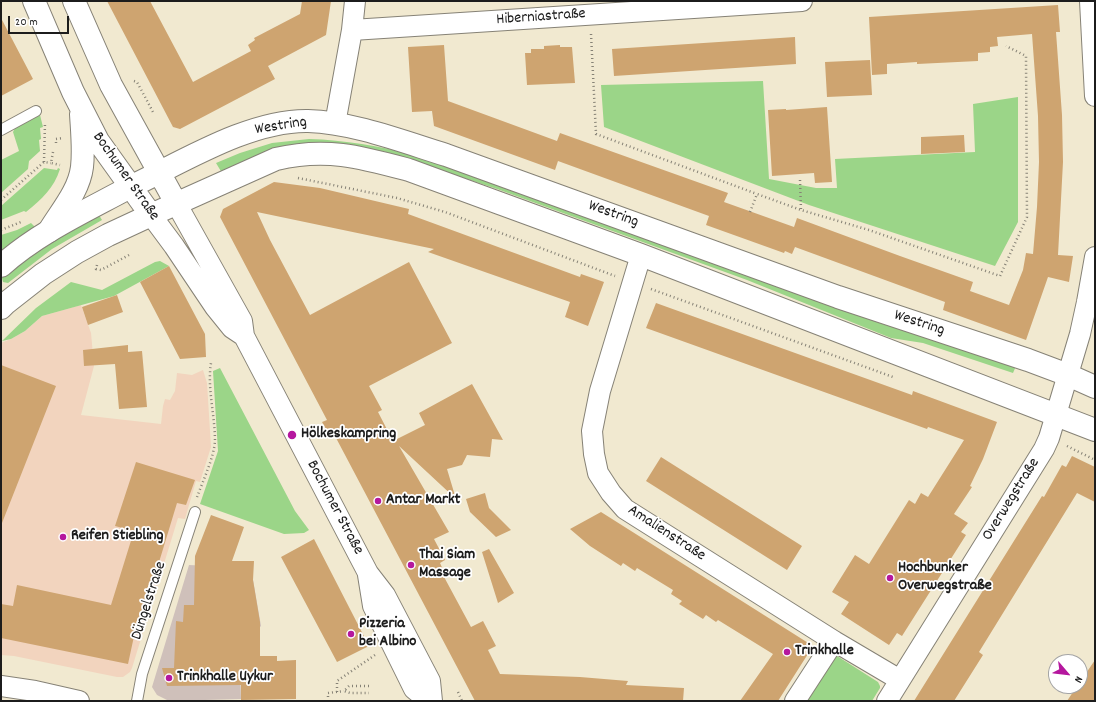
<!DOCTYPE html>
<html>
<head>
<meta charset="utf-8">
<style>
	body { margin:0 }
	#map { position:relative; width:1096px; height:702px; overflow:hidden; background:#f1e9d0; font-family:Dekko,sans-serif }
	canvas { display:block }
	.frame { position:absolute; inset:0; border:2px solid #1c1c1c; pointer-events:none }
	.north { position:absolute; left:1048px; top:654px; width:40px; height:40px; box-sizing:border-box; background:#fff; border:1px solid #a4a4a4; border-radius:50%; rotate:118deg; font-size:11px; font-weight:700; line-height:16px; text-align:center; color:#1c1c1c }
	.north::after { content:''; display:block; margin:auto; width:14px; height:18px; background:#b5179e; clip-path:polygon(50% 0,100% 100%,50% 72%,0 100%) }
	.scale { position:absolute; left:8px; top:16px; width:61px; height:18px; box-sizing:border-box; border:2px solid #1c1c1c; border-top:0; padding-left:5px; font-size:12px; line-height:14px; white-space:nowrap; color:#1c1c1c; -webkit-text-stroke:3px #fff; paint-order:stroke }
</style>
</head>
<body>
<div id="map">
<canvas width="1096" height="702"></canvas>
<div class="frame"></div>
<div class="north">N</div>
<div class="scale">20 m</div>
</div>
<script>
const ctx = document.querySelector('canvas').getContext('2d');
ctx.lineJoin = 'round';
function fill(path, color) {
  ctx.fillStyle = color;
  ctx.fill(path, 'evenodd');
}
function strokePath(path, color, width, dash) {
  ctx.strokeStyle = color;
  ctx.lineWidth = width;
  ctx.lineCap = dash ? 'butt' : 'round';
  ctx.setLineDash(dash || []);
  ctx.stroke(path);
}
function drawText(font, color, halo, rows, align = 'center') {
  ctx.font = font + ' Dekko,sans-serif';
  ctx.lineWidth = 3.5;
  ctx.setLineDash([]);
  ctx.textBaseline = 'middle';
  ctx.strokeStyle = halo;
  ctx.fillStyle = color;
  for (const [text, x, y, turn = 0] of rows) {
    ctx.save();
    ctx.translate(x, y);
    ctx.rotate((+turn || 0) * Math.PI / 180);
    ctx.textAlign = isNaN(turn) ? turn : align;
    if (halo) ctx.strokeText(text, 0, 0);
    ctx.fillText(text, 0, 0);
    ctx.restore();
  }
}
const built = new Path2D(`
	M 81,305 L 91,333 L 94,366 L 81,415 L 161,424 L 163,406 L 165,399 L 170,400 L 175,391 L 177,373 L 192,375 L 203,370 L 207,383 L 211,447 L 200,482 L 196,481 L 185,519 L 178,518 L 132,668 L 130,672 L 123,677 L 117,677 L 14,656 L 1,655 L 1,343 L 11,339 L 25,331 L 42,316 Z`);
const industrial = new Path2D(`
	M 189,565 L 251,568 L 261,626 L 260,627 L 242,626 L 240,667 L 241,699 L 169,701 L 157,695 L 152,687 Z`);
const green = new Path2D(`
	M 763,81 L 769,179 L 816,188 L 837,188 L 835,159 L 975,152 L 973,104 L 1018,97 L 1018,222 L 995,266 L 809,205 L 604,127 L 601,85 Z
	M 40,115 L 43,127 L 40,128 L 41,139 L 39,140 L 40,151 L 29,161 L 28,169 L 1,193 L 1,160 L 19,151 L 13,132 L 15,128 Z
	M 309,139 C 345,140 379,146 414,155 L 880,323 L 1016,366 L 1013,373 L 923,343 L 891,338 L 747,280 L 497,189 L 386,152 L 336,143 L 222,173 L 216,163 L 240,153 L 272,143 Z
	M 44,168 L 57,170 L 58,168 L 60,169 C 54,188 42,199 26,212 L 24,211 L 1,220 L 1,206 Z
	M 99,215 L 102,220 L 52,249 L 8,283 L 3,282 L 2,278 L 25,260 L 48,243 Z
	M 31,223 L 35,227 L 1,251 L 1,235 L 17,230 Z
	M 160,261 L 169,266 L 114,296 L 42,316 L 25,331 L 11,339 L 2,341 L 36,308 L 71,282 L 102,290 L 155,262 Z
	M 220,368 L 295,511 L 309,530 L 304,533 L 284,534 L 200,504 L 218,451 L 213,371 Z
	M 834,654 L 878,682 L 880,686 L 880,688 L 872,701 L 804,701 Z`);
const building = new Path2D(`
	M 107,1 L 150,1 L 193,82 L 251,51 L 248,45 L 255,40 L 254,38 L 300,14 L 302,1 L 331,1 L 326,35 L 268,66 L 275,79 L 180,129 L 173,127 Z
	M 1058,5 L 1060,32 L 1056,32 L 1062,115 L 1063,162 L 1058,255 L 1073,256 L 1069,282 L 1048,277 L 1026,340 L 943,310 L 945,302 L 795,247 L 792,254 L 785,251 L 784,253 L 706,225 L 709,216 L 654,196 L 558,161 L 555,170 L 434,126 L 432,111 L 412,112 L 408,47 L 444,45 L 448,101 L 557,141 L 560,133 L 728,193 L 724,202 L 794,227 L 797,218 L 900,256 L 973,282 L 970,291 L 1009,305 L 1023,270 L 1026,253 L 1033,254 L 1037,207 L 1039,162 L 1038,116 L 1032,34 L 997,37 L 998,46 L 990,47 L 990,52 L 978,53 L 978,61 L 917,64 L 917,62 L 887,64 L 887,74 L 872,75 L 869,17 Z
	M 1,18 L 33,79 L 1,96 Z
	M 795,37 L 796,64 L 614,76 L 612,49 Z
	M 560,45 L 560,47 L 572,47 L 575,83 L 527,85 L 525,53 L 531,53 L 531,49 L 544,49 L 544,46 Z
	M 870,60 L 872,95 L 827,97 L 825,62 Z
	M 827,107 L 832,182 L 815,183 L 814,173 L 772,176 L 768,110 L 786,109 L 786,110 Z
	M 964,135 L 965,152 L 921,154 L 921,137 Z
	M 274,182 L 320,188 L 409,209 L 408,214 L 580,277 L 581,274 L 604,282 L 588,326 L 565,317 L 570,302 L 428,252 L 434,249 L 257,212 L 270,240 L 310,315 L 409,262 L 452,343 L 369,386 L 382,410 L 378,412 L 393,441 L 425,425 L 419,413 L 472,384 L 503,440 L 492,439 L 490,457 L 467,455 L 462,465 L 447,469 L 456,499 L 399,446 L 449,532 L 434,539 L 445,560 L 440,563 L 445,574 L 443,575 L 471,627 L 483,621 L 496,646 L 488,650 L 500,674 L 580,677 L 628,681 L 626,685 L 684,688 L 683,701 L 475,701 L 335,436 L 331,438 L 322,422 L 327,420 L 220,217 L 223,209 Z
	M 169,266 L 205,334 L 206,357 L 180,359 L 140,282 Z
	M 117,295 L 123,312 L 88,325 L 82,307 Z
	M 656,303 L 912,395 L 913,391 L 997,422 L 983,459 L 970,486 L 972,487 L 954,514 L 968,523 L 961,532 L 966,535 L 902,636 L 897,633 L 889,645 L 841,614 L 849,602 L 832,592 L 855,555 L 869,564 L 909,500 L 915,504 L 921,493 L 928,497 L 964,440 L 928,427 L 927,429 L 646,328 Z
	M 128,345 L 128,352 L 142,351 L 147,407 L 119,409 L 115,364 L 84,366 L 83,350 Z
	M 1,365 L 56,386 L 2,523 L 1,523 Z
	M 1072,456 L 1095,467 L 1095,502 L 1077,493 L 979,652 L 983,655 L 954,701 L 914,701 L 1042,496 L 1044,497 L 1062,465 L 1066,467 Z
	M 661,457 L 802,546 L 787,570 L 646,481 Z
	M 136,462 L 195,480 L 186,505 L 177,503 L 139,628 L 136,627 L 128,664 L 1,638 L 1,604 L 13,606 L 17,585 L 111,605 L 134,531 L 115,526 Z
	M 485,493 L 489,508 L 511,530 L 496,537 L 470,512 L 466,499 Z
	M 601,512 L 813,646 L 778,701 L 740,701 L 773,654 L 718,620 L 716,622 L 706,615 L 703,619 L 679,604 L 682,601 L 671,594 L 673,590 L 637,568 L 635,571 L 623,563 L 621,566 L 590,546 L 570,529 Z
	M 211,515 L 244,527 L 232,561 L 254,561 L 253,580 L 260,622 L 260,656 L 277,656 L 277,661 L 296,660 L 296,699 L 241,700 L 241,685 L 167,686 L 162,668 L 174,668 L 176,621 L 183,622 L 184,605 L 194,605 L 195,556 Z
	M 314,539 L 369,646 L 337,662 L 281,557 Z
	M 489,549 L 514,593 L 498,603 L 482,552 Z
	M 1095,660 L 1095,701 L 1067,701 L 1077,686 L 1080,686 L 1080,682 Z`);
const path = new Path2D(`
	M 591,34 L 596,134 L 757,194
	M 134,81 L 137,82 L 153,112
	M 56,143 L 56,139 L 63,138
	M 53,152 L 51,163 L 60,165
	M 44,162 L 45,122
	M 298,178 L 397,198 L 445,212 L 615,276
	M 800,180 L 801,210
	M 1,200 L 44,162 L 51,163
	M 750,212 L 757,194 L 801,210 L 869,230 L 1000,276 L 1027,217 L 1026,56 L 1006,46
	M 1,230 L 21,222
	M 97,265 L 96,269 L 101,270 L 129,255
	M 651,289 L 893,377
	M 1067,446 L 1095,460
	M 197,497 C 203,481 214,457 215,441 C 215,415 207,388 211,363
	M 369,686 L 349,686 L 344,691 L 350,693 L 369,693
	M 337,692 L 337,681 L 375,655
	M 458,692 L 462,701
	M 328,701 L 328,693 L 344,691`);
const service = new Path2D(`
	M 1,130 L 36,111
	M 137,701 L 142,674 L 195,512`);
const minor = new Path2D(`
	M 1090,1 L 1095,96
	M 352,30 L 802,1
	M 335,124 L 352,30 L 355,1
	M 176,203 L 242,321 L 244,336 L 368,573 L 385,595 L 430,681 L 432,701
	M 151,215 L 174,246 L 215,307 L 232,328 L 244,336
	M 641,255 L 600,391 L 592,431 L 594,454 L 598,473 L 611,493 L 625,509 L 834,641 L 900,680
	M 368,575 L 373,606 L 414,689 L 429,701
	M 1,686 L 35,691 L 79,701
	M 795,701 L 834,641
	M 887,701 L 1044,449 L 1049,438 L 1080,334 L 1087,302 L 1095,257`);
const tertiary = new Path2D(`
	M 1,266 C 39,232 86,211 130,187
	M 1,308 L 6,303 L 43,274 L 77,252 L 108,235 L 151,215`);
const secondary = new Path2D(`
	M 34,1 L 73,92 L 98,141 L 151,215 L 276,159 C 326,147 361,157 409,170 L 641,255 L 1095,430
	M 74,1 L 111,85 L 176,203
	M 130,187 C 183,162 249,120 308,121 C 352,122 404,142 446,155 L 838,297 L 1028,360 L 1068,375 L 1095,387
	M 49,231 C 61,211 79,191 82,167 C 84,150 82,131 81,114`);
const markers = [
	[292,435,5,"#b5179e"],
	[378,501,4,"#b5179e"],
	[63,537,4,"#b5179e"],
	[411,565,4,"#b5179e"],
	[890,578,4,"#b5179e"],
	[351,634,4,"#b5179e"],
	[787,652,4,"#b5179e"],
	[169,678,4,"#b5179e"]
];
const streetNames = [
	["Hiberniastraße",541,18,-4],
	["Westring",281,127,-9],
	["Bochumer Straße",125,177,55],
	["Westring",613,215,20],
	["Westring",919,324,18],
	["Overwegstraße",1012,500,-58],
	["Bochumer Straße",334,508,62],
	["Amalienstraße",666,534,33],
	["Düngelstraße",150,601,-72]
];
const poiNames = [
	["Hölkeskampring",301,435],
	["Antar Markt",386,501],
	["Reifen Stiebling",71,537],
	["Thai Siam",419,556],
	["Massage",419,574],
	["Hochbunker",898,569],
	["Overwegstraße",898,587],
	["Pizzeria",359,625],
	["bei Albino",359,643],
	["Trinkhalle",795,652],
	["Trinkhalle Uykur",177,678]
];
fill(built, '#f2d4be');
fill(industrial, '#cfc0ba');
fill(green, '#9bd588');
fill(building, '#cea470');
strokePath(service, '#868276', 12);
strokePath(minor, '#868276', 22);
strokePath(tertiary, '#868276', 24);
strokePath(secondary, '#868276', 24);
strokePath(path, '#868276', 2.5, [1, 3]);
strokePath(service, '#fff', 10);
strokePath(minor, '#fff', 20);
strokePath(tertiary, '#fff', 22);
strokePath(secondary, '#fff', 22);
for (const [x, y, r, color] of markers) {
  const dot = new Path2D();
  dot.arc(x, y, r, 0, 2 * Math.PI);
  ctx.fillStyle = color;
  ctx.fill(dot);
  strokePath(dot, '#fff', 1.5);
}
drawText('16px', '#1c1c1c', '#fff', streetNames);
drawText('bold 16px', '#1c1c1c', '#fff', poiNames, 'left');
</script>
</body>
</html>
